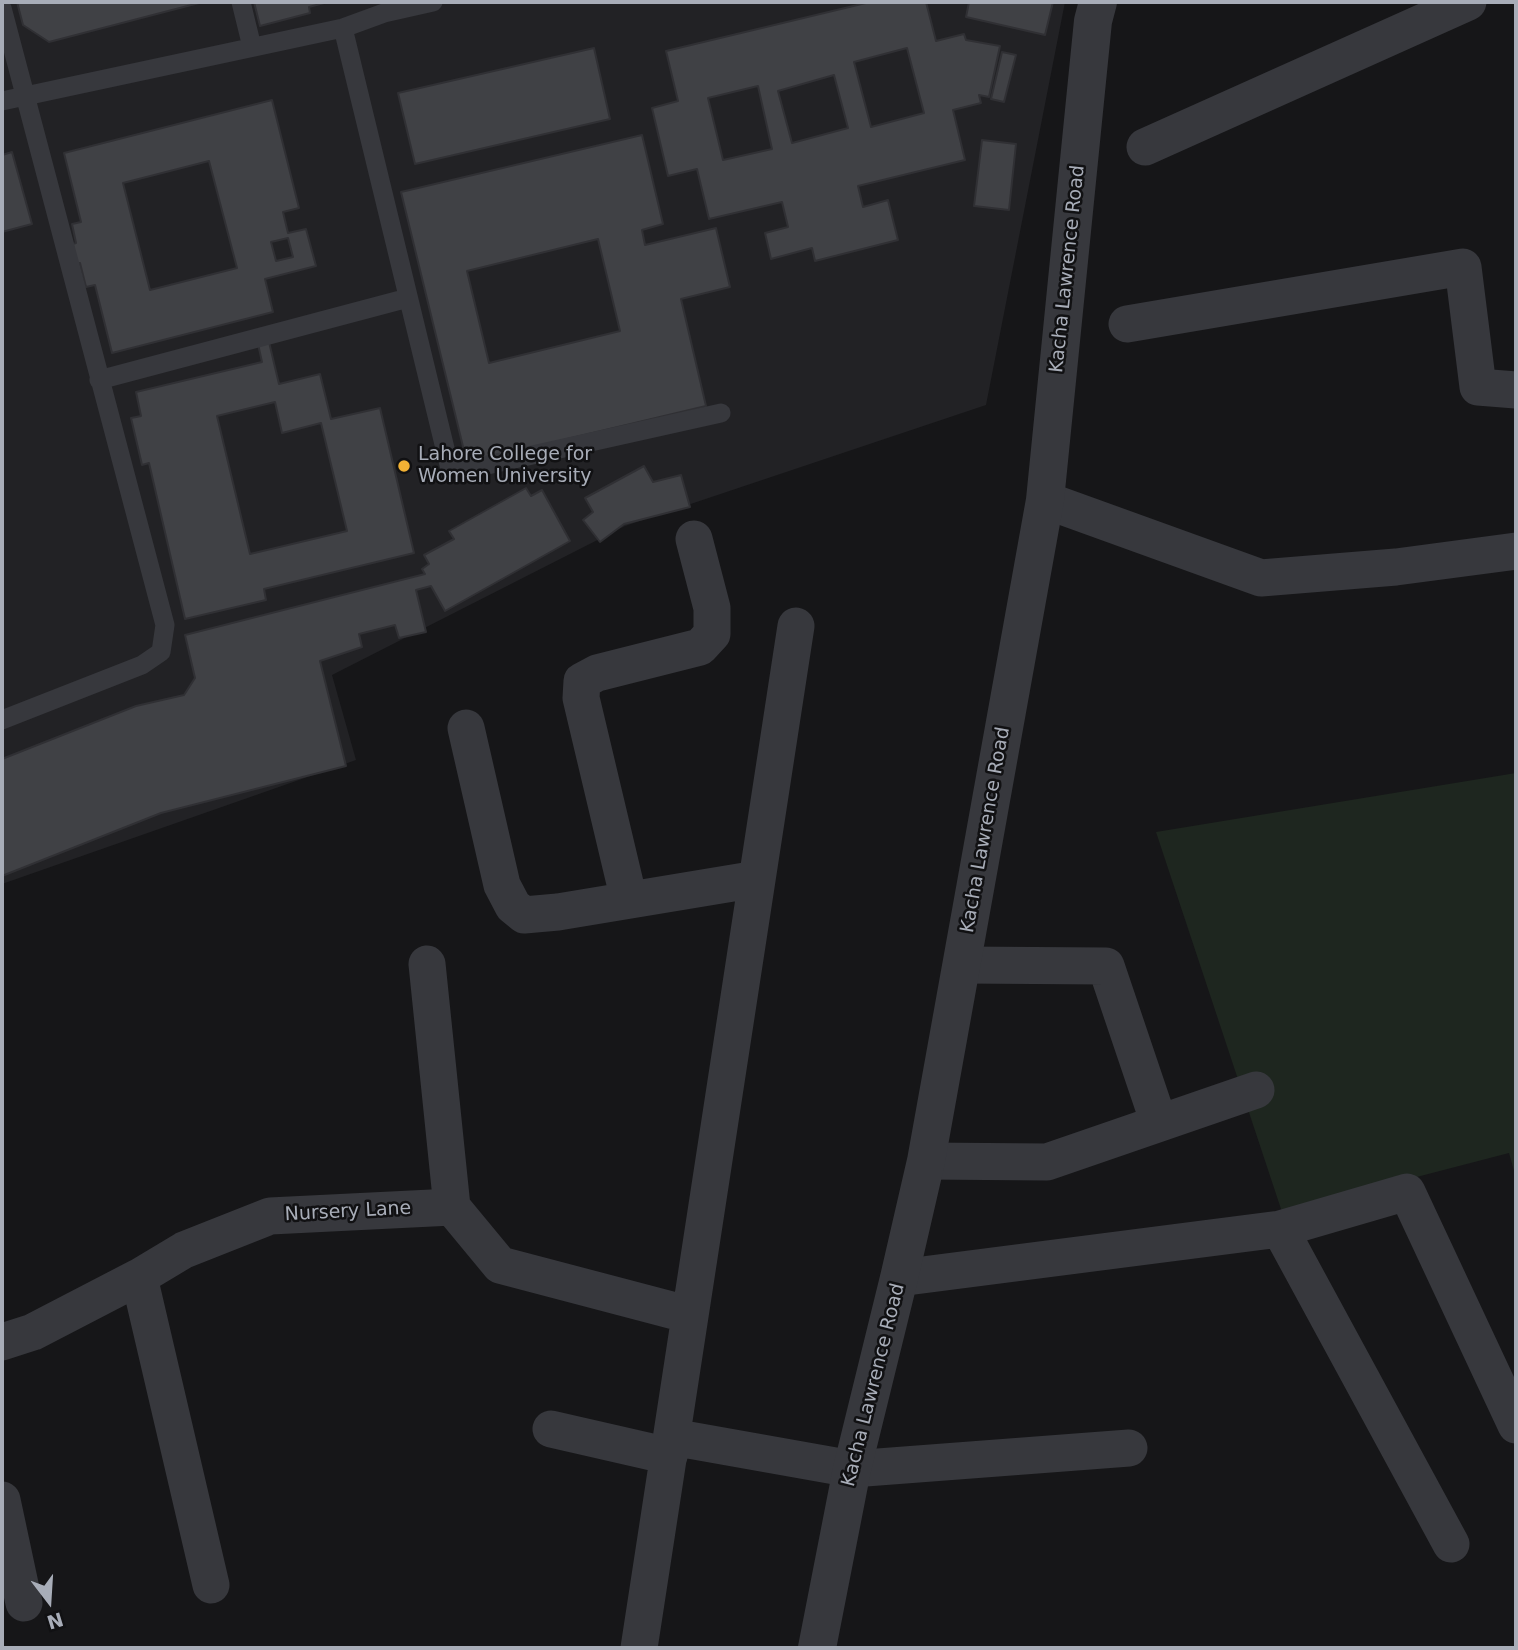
<!DOCTYPE html>
<html>
<head>
<meta charset="utf-8">
<style>
	body { margin:0 }
	#map { position:relative; width:1518px; height:1650px; overflow:hidden; background:#161618; font-family:"DejaVu Sans",sans-serif }
	canvas { display:block }
	.frame { position:absolute; inset:0; border:4px solid #a8adb8; pointer-events:none }
	.north { position:absolute; left:14px; top:1566px; width:70px; height:70px; -webkit-text-stroke:5px #111113; paint-order:stroke; rotate:163deg; font-size:19px; font-weight:700; line-height:28px; text-align:center; color:#a8adb8 }
	.north::after { content:''; display:block; margin:auto; width:24px; height:32px; background:#a8adb8; clip-path:polygon(50% 0,100% 100%,50% 72%,0 100%) }
</style>
</head>
<body>
<div id="map">
<canvas width="1518" height="1650"></canvas>
<div class="frame"></div>
<div class="north">N</div>
</div>
<script>
const ctx = document.querySelector('canvas').getContext('2d');
ctx.lineJoin = 'round';
function fill(path, color) {
  ctx.fillStyle = color;
  ctx.fill(path, 'evenodd');
}
function strokePath(path, color, width, dash) {
  ctx.strokeStyle = color;
  ctx.lineWidth = width;
  ctx.lineCap = dash ? 'butt' : 'round';
  ctx.setLineDash(dash || []);
  ctx.stroke(path);
}
function drawText(font, color, halo, rows, align = 'center') {
  ctx.font = font + ' "DejaVu Sans",sans-serif';
  ctx.lineWidth = 5;
  ctx.setLineDash([]);
  ctx.textBaseline = 'middle';
  ctx.strokeStyle = halo;
  ctx.fillStyle = color;
  for (const [text, x, y, turn = 0] of rows) {
    ctx.save();
    ctx.translate(x, y);
    ctx.rotate((+turn || 0) * Math.PI / 180);
    ctx.textAlign = isNaN(turn) ? turn : align;
    if (halo) ctx.strokeText(text, 0, 0);
    ctx.fillText(text, 0, 0);
    ctx.restore();
  }
}
const built = new Path2D(`
	M 2,2 L 1065,2 L 986,405 L 625,526 L 332,675 L 356,760 L 2,884 Z`);
const green = new Path2D(`
	M 1516,773 L 1516,1178 L 1509,1153 L 1282,1212 L 1156,832 Z`);
const building = new Path2D(`
	M 17,2 L 199,2 L 199,3 L 49,42 L 23,25 Z
	M 254,2 L 324,2 L 324,3 L 309,7 L 310,13 L 260,26 Z
	M 870,2 L 926,2 L 936,41 L 964,34 L 966,40 L 1000,46 L 989,97 L 979,95 L 981,103 L 953,110 L 965,160 L 858,186 L 863,207 L 888,200 L 898,240 L 815,261 L 812,248 L 771,259 L 765,233 L 788,227 L 782,202 L 709,219 L 697,169 L 668,176 L 652,108 L 678,101 L 666,51 ZM 907,48 L 924,113 L 871,127 L 854,62 ZM 834,75 L 848,128 L 792,143 L 778,91 ZM 758,86 L 772,149 L 723,160 L 708,98 Z
	M 969,2 L 1053,2 L 1045,35 L 966,17 Z
	M 594,48 L 610,119 L 415,164 L 398,93 Z
	M 1002,52 L 1016,55 L 1004,102 L 991,99 Z
	M 272,100 L 299,208 L 283,212 L 288,233 L 306,229 L 316,266 L 265,279 L 273,312 L 112,353 L 95,285 L 86,287 L 80,263 L 74,265 L 69,245 L 76,243 L 72,224 L 81,222 L 64,153 ZM 209,161 L 237,268 L 150,290 L 123,183 ZM 288,238 L 293,257 L 276,261 L 271,242 Z
	M 642,135 L 663,224 L 642,230 L 645,245 L 716,228 L 730,287 L 681,299 L 706,406 L 467,463 L 401,192 ZM 598,239 L 620,331 L 489,363 L 467,271 Z
	M 982,140 L 1016,144 L 1009,210 L 974,206 Z
	M 12,152 L 32,224 L 2,232 L 2,155 Z
	M 269,342 L 279,384 L 320,374 L 331,419 L 380,408 L 414,553 L 264,589 L 266,600 L 185,619 L 149,463 L 142,465 L 131,418 L 141,416 L 136,392 L 262,362 L 258,344 ZM 275,402 L 282,433 L 321,423 L 347,531 L 250,554 L 217,416 Z
	M 644,466 L 653,482 L 681,475 L 690,507 L 624,524 L 600,542 L 583,520 L 593,512 L 585,498 Z
	M 526,488 L 531,496 L 542,490 L 570,541 L 445,611 L 431,586 L 416,590 L 426,632 L 399,638 L 395,625 L 359,634 L 362,647 L 320,661 L 346,766 L 161,813 L 2,876 L 2,759 L 136,706 L 184,695 L 195,678 L 185,635 L 425,574 L 422,569 L 429,564 L 424,555 L 454,539 L 449,531 Z`);
const service = new Path2D(`
	M 241,2 L 252,47
	M 2,8 L 165,625 L 161,652 L 142,665 L 2,720
	M 343,28 L 450,469 L 456,472 L 721,413
	M 2,101 L 343,28 L 384,13 L 433,2
	M 99,380 L 408,298`);
const minor = new Path2D(`
	M 1145,147 L 1468,2
	M 1127,324 L 1463,267 L 1478,387 L 1516,390
	M 1045,500 L 1261,578 L 1396,567 L 1516,551
	M 466,728 L 502,885 L 513,906 L 524,915 L 558,912 L 757,879
	M 629,900 L 581,698 L 582,681 L 597,673 L 700,647 L 712,634 L 712,608 L 694,539
	M 427,964 L 452,1207
	M 962,965 L 1106,966 L 1159,1123
	M 926,1161 L 1047,1162 L 1256,1090
	M 452,1207 L 500,1265 L 690,1315
	M 1280,1229 L 1451,1544
	M 139,1277 L 211,1585
	M 899,1278 L 1280,1229 L 1407,1192 L 1516,1425
	M 2,1342 L 33,1332 L 139,1277 L 184,1250 L 270,1216 L 452,1207
	M 551,1429 L 669,1456
	M 672,1437 L 852,1469 L 1129,1448
	M 2,1500 L 24,1603
	M 639,1648 L 796,626`);
const tertiary = new Path2D(`
	M 817,1648 L 852,1469 L 899,1278 L 926,1161 L 1045,500 L 1093,21 L 1098,2`);
const markers = [
	[404,466,7,"#f2b134"]
];
const streetNames = [
	["Kacha Lawrence Road",1068,269,-84],
	["Kacha Lawrence Road",986,830,-80],
	["Nursery Lane",348,1212,-3],
	["Kacha Lawrence Road",874,1385,-76]
];
const poiNames = [
	["Lahore College for",418,455],
	["Women University",418,477]
];
fill(built, '#222225');
fill(green, '#1e261f');
fill(building, '#404145');
strokePath(building, '#303034', 2);
strokePath(service, '#37383d', 19);
strokePath(minor, '#37383d', 37);
strokePath(tertiary, '#37383d', 38);
for (const [x, y, r, color] of markers) {
  const dot = new Path2D();
  dot.arc(x, y, r, 0, 2 * Math.PI);
  ctx.fillStyle = color;
  ctx.fill(dot);
  strokePath(dot, '#111113', 2.5);
}
drawText('19px', '#a8adb8', '#111113', streetNames);
drawText('19px', '#a8adb8', '#111113', poiNames, 'left');
</script>
</body>
</html>
